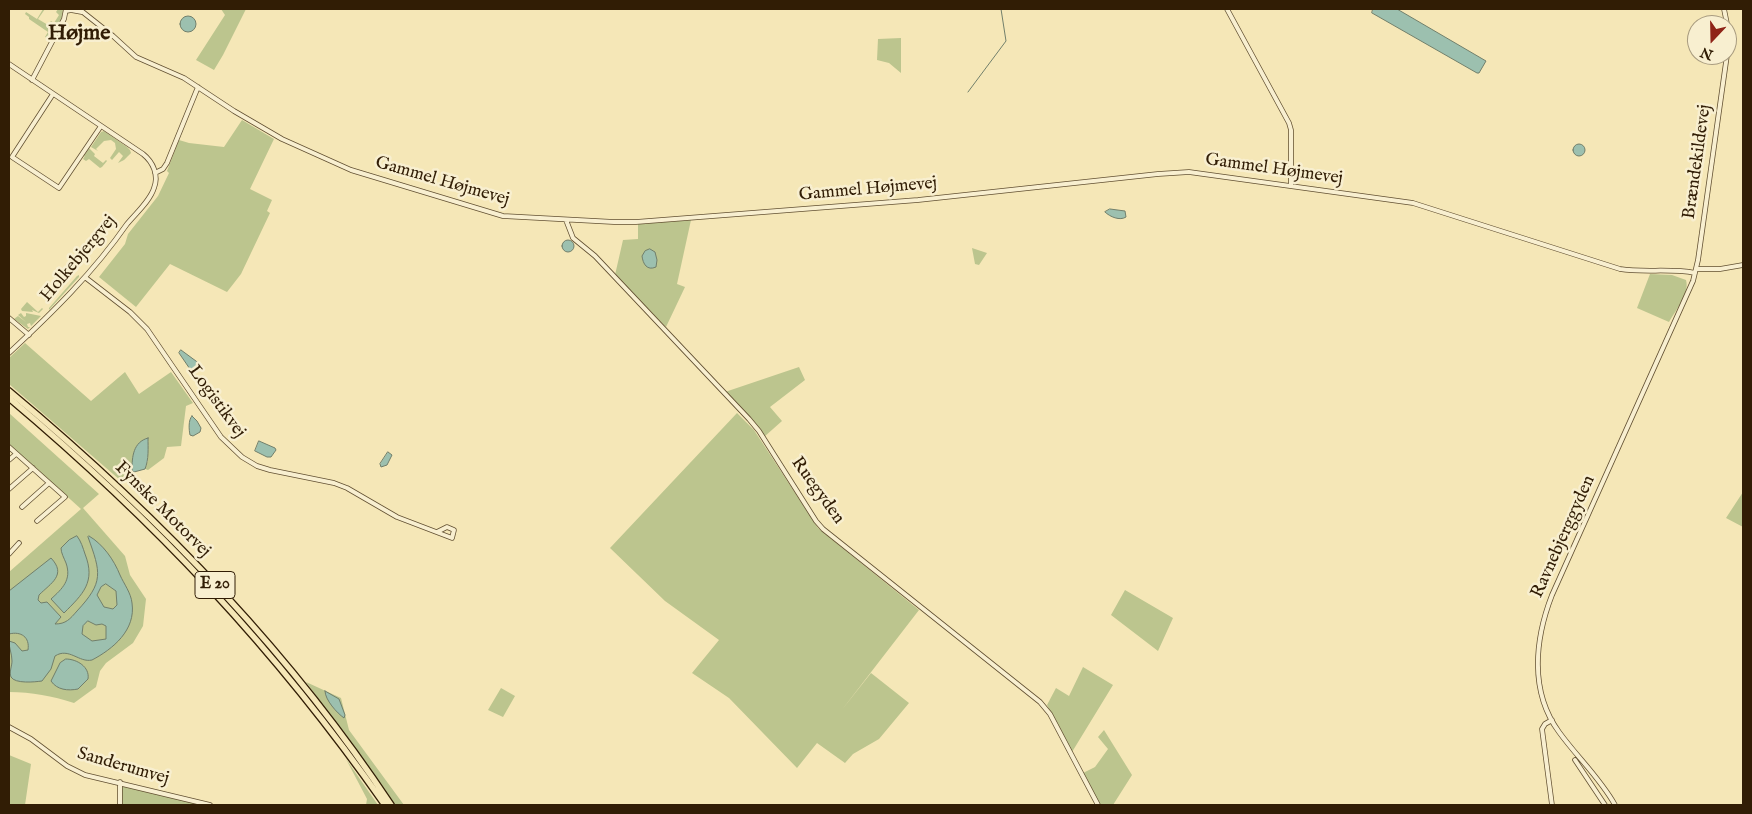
<!DOCTYPE html>
<html>
<head>
<meta charset="utf-8">
<style>
	body { margin:0 }
	#map { position:relative; width:1752px; height:814px; overflow:hidden; background:#f5e7b7; font-family:"IM FELL English",serif }
	canvas { display:block }
	.frame { position:absolute; inset:0; border:10px solid #311d05; pointer-events:none }
	.north { position:absolute; left:1687px; top:15px; width:50px; height:50px; box-sizing:border-box; background:#f8efd0; border:1px solid #a89b7f; border-radius:50%; rotate:201deg; font-size:14px; font-weight:700; line-height:20px; text-align:center; color:#311d05 }
	.north::after { content:''; display:block; margin:auto; width:18px; height:22px; background:#8f2418; clip-path:polygon(50% 0,100% 100%,50% 72%,0 100%) }
</style>
</head>
<body>
<div id="map">
<canvas width="1752" height="814"></canvas>
<div class="frame"></div>
<div class="north">N</div>
</div>
<script>
const ctx = document.querySelector('canvas').getContext('2d');
ctx.lineJoin = 'round';
function fill(path, color) {
  ctx.fillStyle = color;
  ctx.fill(path, 'evenodd');
}
function strokePath(path, color, width, dash) {
  ctx.strokeStyle = color;
  ctx.lineWidth = width;
  ctx.lineCap = dash ? 'butt' : 'round';
  ctx.setLineDash(dash || []);
  ctx.stroke(path);
}
function drawText(font, color, halo, rows, align = 'center') {
  ctx.font = font + ' "IM FELL English",serif';
  ctx.lineWidth = 5;
  ctx.setLineDash([]);
  ctx.textBaseline = 'middle';
  ctx.strokeStyle = halo;
  ctx.fillStyle = color;
  for (const [text, x, y, turn = 0] of rows) {
    ctx.save();
    ctx.translate(x, y);
    ctx.rotate((+turn || 0) * Math.PI / 180);
    ctx.textAlign = isNaN(turn) ? turn : align;
    if (halo) ctx.strokeText(text, 0, 0);
    ctx.fillText(text, 0, 0);
    ctx.restore();
  }
}
const green = new Path2D(`
	M 43,9 L 45,9 L 38,19 L 48,25 L 51,21 L 54,23 L 59,15 L 56,12 L 58,9 L 63,9 C 63,19 57,34 48,38 L 45,37 L 48,32 L 29,19 L 29,17 L 25,14 L 26,12 L 37,19 Z
	M 221,9 L 246,9 L 223,55 L 214,70 L 196,60 L 225,15 Z
	M 901,38 L 901,73 L 889,63 L 877,60 L 878,39 Z
	M 242,120 L 274,139 L 250,189 L 272,200 L 267,211 L 270,213 L 241,274 L 227,292 L 170,264 L 136,307 L 99,277 L 125,244 L 128,234 L 158,196 L 169,173 L 167,171 L 179,140 L 189,143 L 224,147 Z
	M 104,131 L 130,149 L 127,147 L 130,150 L 131,153 L 124,160 L 118,163 L 123,156 L 119,152 L 112,160 L 110,158 L 116,149 L 115,143 L 111,140 L 104,141 L 96,149 L 98,151 L 91,147 L 101,132 Z
	M 89,148 L 95,154 L 94,156 L 103,163 L 106,160 L 107,161 L 102,167 L 100,168 L 89,159 L 86,161 L 83,159 L 85,156 L 83,157 Z
	M 691,220 L 677,284 L 685,287 L 666,327 L 615,275 L 623,240 L 638,239 L 638,224 Z
	M 972,248 L 987,253 L 979,265 L 975,264 Z
	M 1650,274 L 1672,275 L 1686,280 C 1690,293 1676,310 1669,322 L 1637,308 Z
	M 77,276 L 79,275 L 79,277 L 49,310 L 49,308 Z
	M 27,302 L 38,312 L 42,308 L 43,309 L 39,313 L 32,310 L 33,312 L 22,311 L 21,309 Z
	M 21,313 L 24,317 L 26,316 L 26,313 L 41,316 L 31,326 L 30,323 L 27,324 L 28,327 L 30,327 L 28,329 L 14,319 L 18,316 L 26,322 L 18,315 Z
	M 25,343 L 91,401 L 125,372 L 139,394 L 171,372 L 193,403 L 186,406 L 181,446 L 167,447 L 164,458 L 148,470 L 145,469 L 148,460 L 147,454 L 132,470 L 134,472 L 124,476 L 120,480 L 9,384 L 9,358 Z
	M 799,367 L 805,380 L 770,407 L 782,421 L 764,437 L 725,392 Z
	M 9,413 L 99,494 L 83,508 L 125,556 L 130,575 L 146,599 L 143,626 L 133,643 L 106,663 L 100,671 L 96,687 L 74,703 C 52,696 32,692 9,692 L 9,572 L 81,509 L 9,444 Z
	M 737,413 L 754,430 L 818,528 L 919,610 L 841,711 L 871,673 L 909,703 L 879,739 L 853,754 L 845,763 L 817,743 L 797,768 L 729,698 L 692,673 L 719,640 L 665,601 L 610,548 Z
	M 1743,492 L 1743,527 L 1726,518 Z
	M 1125,590 L 1173,618 L 1158,651 L 1111,615 Z
	M 1083,667 L 1113,685 L 1072,752 L 1047,705 L 1056,688 L 1069,696 Z
	M 306,682 L 341,698 L 349,730 L 404,805 L 395,805 Z
	M 501,688 L 515,696 L 503,717 L 488,710 Z
	M 1104,730 L 1132,775 L 1113,805 L 1100,805 L 1083,773 L 1095,767 L 1108,749 L 1098,737 Z
	M 9,755 L 31,764 L 25,805 L 9,805 Z
	M 346,759 L 378,805 L 366,805 L 367,799 Z
	M 123,785 L 201,805 L 121,805 L 120,794 Z`);
const water = new Path2D(`
	M 1373,9 L 1397,9 L 1486,61 L 1479,73 L 1477,73 L 1372,13 Z
	M180 24a8 8 0 1 1 16 0a8 8 0 1 1-16 0Z
	M1573 150a6 6 0 1 1 12 0a6 6 0 1 1-12 0Z
	M 1110,209 L 1125,211 L 1126,217 C 1120,221 1110,217 1105,212 Z
	M562 246a6 6 0 1 1 12 0a6 6 0 1 1-12 0Z
	M 650,249 L 655,252 L 657,260 L 656,267 C 647,271 643,264 642,256 L 645,251 Z
	M 181,350 L 200,364 L 196,372 L 192,372 L 179,353 Z
	M 192,416 L 197,421 L 201,428 L 200,432 L 193,436 L 190,435 C 189,430 188,420 192,416 Z
	M 148,438 C 148,448 149,459 145,469 L 134,472 L 132,470 C 132,457 133,442 148,438 Z
	M 259,441 L 275,448 L 276,450 L 271,457 L 267,457 L 255,451 Z
	M 388,452 L 392,455 L 387,465 L 381,467 L 380,464 Z
	M 77,536 C 81,541 83,548 85,554 C 96,582 83,594 64,613 L 51,599 C 62,589 72,580 66,563 C 64,558 61,553 61,548 L 69,540 Z
	M 89,536 C 103,544 114,560 120,575 C 124,584 131,593 132,603 C 136,630 113,649 92,660 C 79,663 69,647 55,656 L 51,669 L 42,681 C 35,682 15,684 11,677 C 9,672 12,666 12,661 C 12,654 9,648 9,641 L 15,643 L 22,651 L 28,650 C 30,637 21,631 9,634 L 9,591 L 51,558 C 67,575 51,583 39,595 L 38,600 L 41,603 L 47,602 L 61,617 L 55,624 C 66,624 70,619 77,611 C 104,582 101,573 88,537 ZM 106,584 L 116,591 L 117,605 L 113,609 L 104,607 L 97,595 L 101,587 ZM 88,621 L 96,625 L 102,624 L 106,626 L 106,639 L 92,641 L 82,634 L 83,626 Z
	M 66,659 C 77,659 90,667 88,679 L 78,689 C 68,691 57,690 51,681 L 60,663 Z
	M 325,691 L 339,699 L 345,715 L 344,718 C 337,713 325,700 325,691 Z`);
const stream = new Path2D(`
	M 968,92 L 1006,41 L 1001,9`);
const minor = new Path2D(`
	M 79,9 L 113,36 L 136,57 L 184,78 L 234,111 L 282,139 L 351,170 L 503,216 L 614,222 L 636,222 L 918,200 L 1158,174 L 1189,172 L 1413,203 L 1620,269 C 1645,273 1670,268 1695,273
	M 1227,9 L 1289,123 L 1291,130 L 1291,186
	M 1724,9 L 1728,29 L 1727,53
	M 66,11 L 71,10 L 82,12
	M 9,64 L 143,154 C 153,162 159,175 154,188 C 150,201 136,213 127,224 C 93,273 52,313 9,353
	M 32,80 L 64,19 L 66,9
	M 53,94 L 12,157 L 59,188 L 101,126
	M 155,173 L 163,169 L 167,163 L 198,87
	M 566,220 L 573,238 L 595,256 L 749,419 L 759,431 L 816,521 L 823,529 L 1040,702 L 1050,714 L 1098,805
	M 1696,269 L 1720,269 L 1743,265
	M 86,278 L 130,312 L 147,329 L 221,437 L 242,457 L 257,466 L 270,470 L 334,483 L 347,488 L 397,517 L 452,538 L 454,530 L 447,527 L 437,532
	M 9,318 L 29,335
	M 9,447 L 65,497 L 37,521
	M 9,460 L 16,454
	M 9,489 L 33,468
	M 22,507 L 49,483
	M 9,554 L 19,543
	M 9,727 L 31,739 L 67,766 L 85,775 L 210,805
	M 1575,760 L 1605,805
	M 120,782 L 120,805
	M 1552,805 L 1542,729 L 1545,724 L 1552,720
	M 1615,805 C 1600,778 1577,757 1559,732 C 1529,691 1535,639 1552,595 L 1693,281 L 1698,260 L 1727,55`);
const highway = new Path2D(`
	M 9,391 C 153,511 287,648 391,805
	M 9,398 C 154,520 276,649 385,805`);
const shields = [
	[215,585,40]
];
const shieldNames = [
	["E 20",215,585]
];
const streetNames = [
	["Brændekildevej",1698,162,-82],
	["Gammel Højmevej",1274,170,8],
	["Gammel Højmevej",442,182,16],
	["Gammel Højmevej",868,190,-5],
	["Holkebjergvej",79,259,-50],
	["Logistikvej",216,402,54],
	["Ruegyden",817,491,54],
	["Fynske Motorvej",162,510,45],
	["Ravnebjerggyden",1564,537,-66],
	["Sanderumvej",123,767,16]
];
const districtNames = [
	["Højme",79,34]
];
fill(green, '#bcc58e');
fill(water, '#9cc0af');
strokePath(water, '#717f6b', 1);
strokePath(stream, '#717f6b', 1);
strokePath(minor, '#625032', 5.5);
strokePath(highway, '#311d05', 8);
strokePath(minor, '#f8efd0', 4);
strokePath(highway, '#f5e7b7', 5.5);
for (const [x, y, w] of shields) {
  const box = new Path2D();
  box.roundRect(x - w / 2, y - 13.5, w, 27, 4);
  ctx.fillStyle = '#f8efd0';
  ctx.fill(box);
  strokePath(box, '#311d05', 1);
}
drawText('bold 16px', '#311d05', null, shieldNames);
drawText('18px', '#311d05', '#f8efd0', streetNames);
drawText('bold 22px', '#311d05', '#f8efd0', districtNames);
</script>
</body>
</html>
